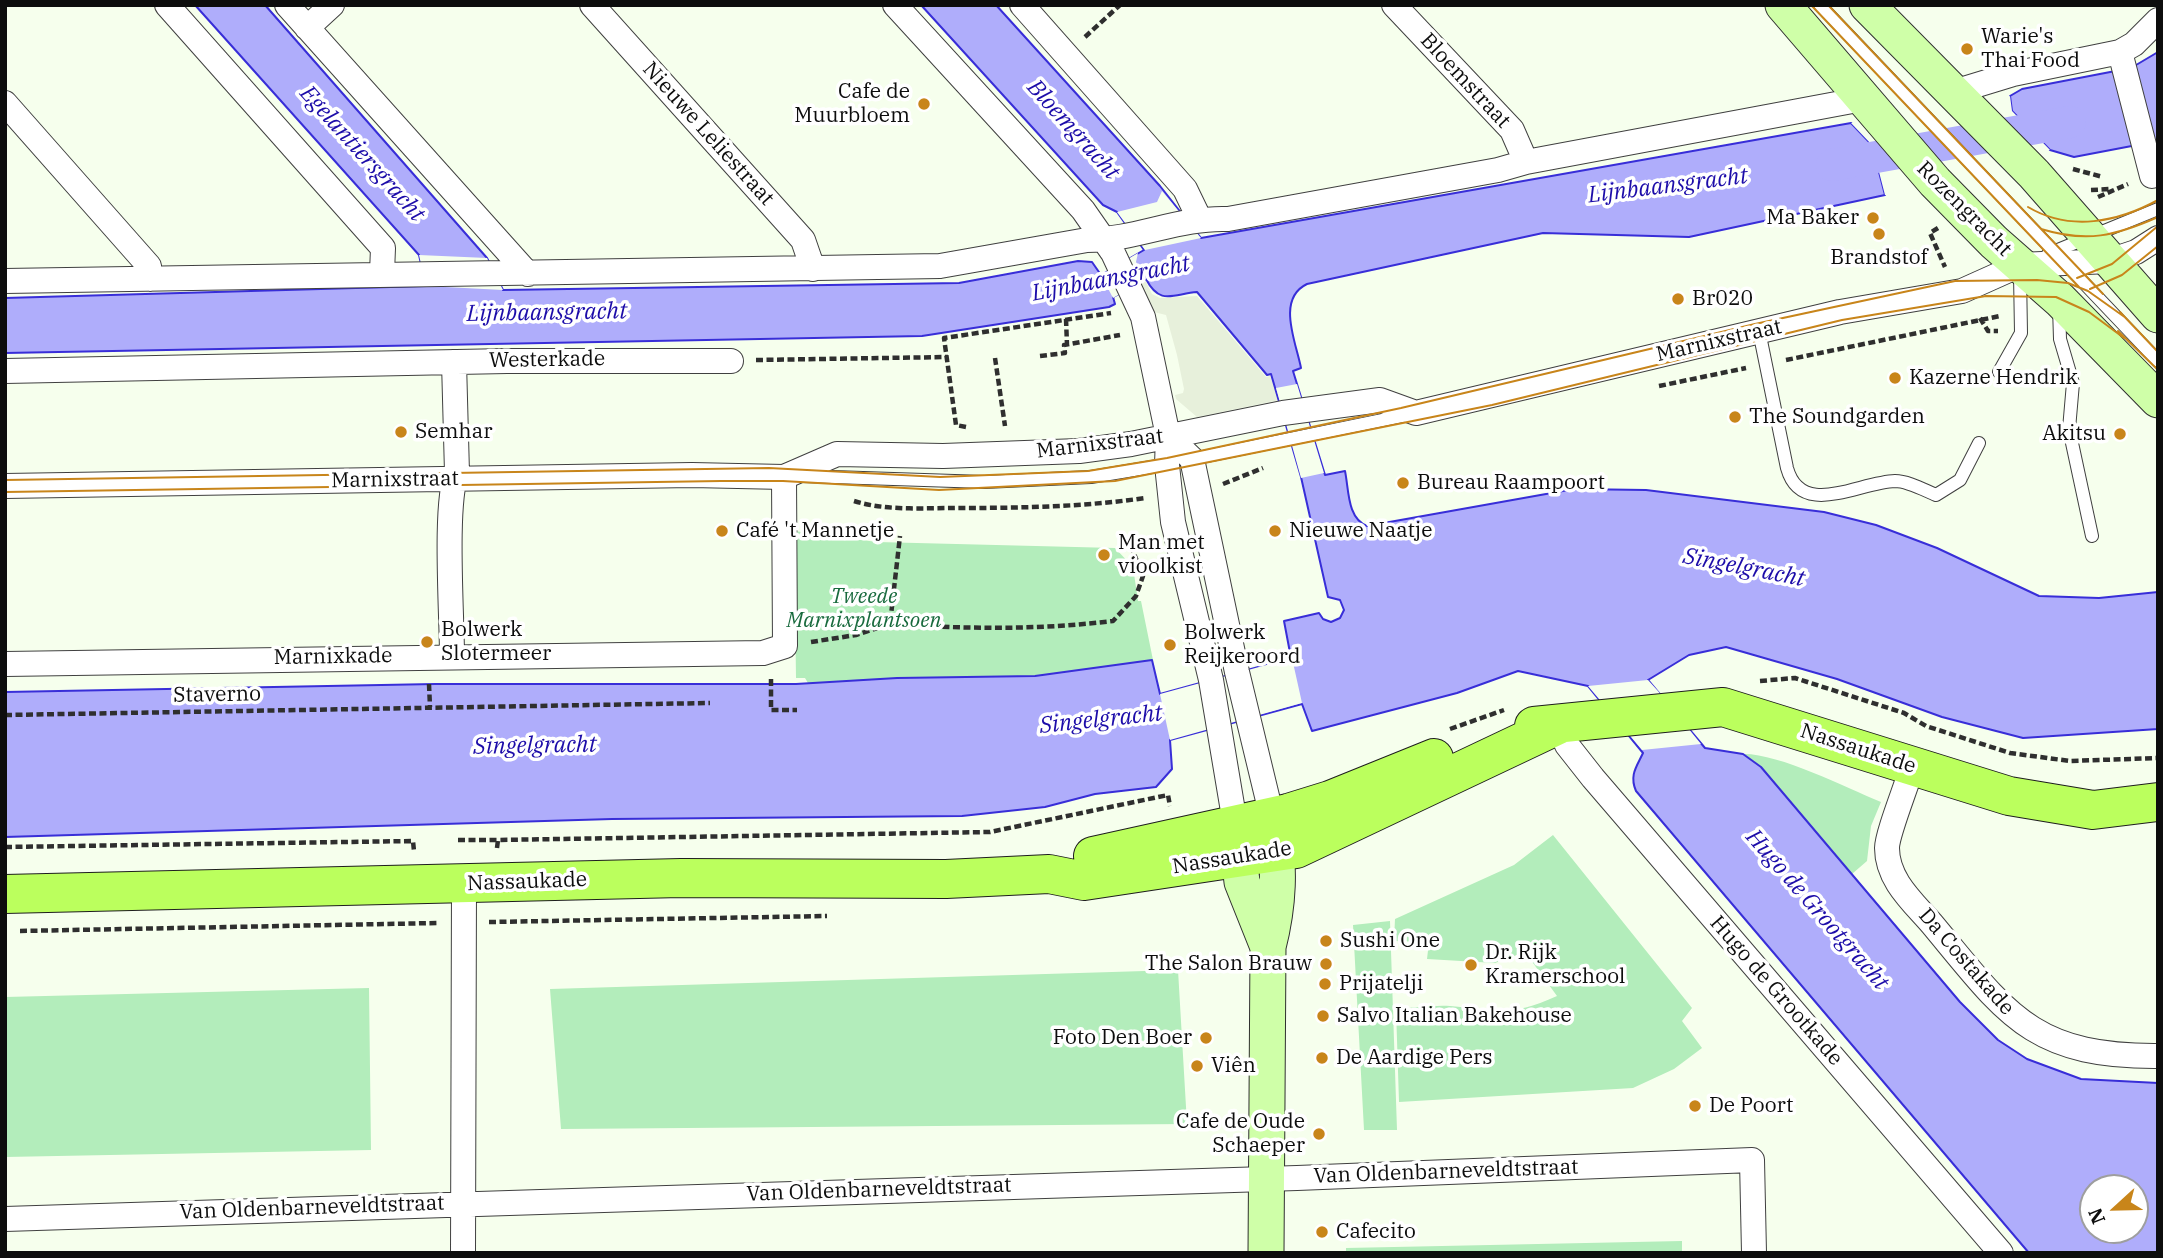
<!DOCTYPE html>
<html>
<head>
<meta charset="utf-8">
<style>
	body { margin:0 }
	#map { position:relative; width:2163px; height:1258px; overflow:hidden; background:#f6ffed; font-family:"IBM Plex Serif",serif }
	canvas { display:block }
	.frame { position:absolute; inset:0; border:7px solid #0d0d0d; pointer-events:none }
	.north { position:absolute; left:2079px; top:1174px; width:70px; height:70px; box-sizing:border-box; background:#fff; border:2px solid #9e9e9e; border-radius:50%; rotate:248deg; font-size:19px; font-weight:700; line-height:28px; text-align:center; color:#0d0d0d }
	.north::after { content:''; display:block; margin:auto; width:24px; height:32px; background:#c8851a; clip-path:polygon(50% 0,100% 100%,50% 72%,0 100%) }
</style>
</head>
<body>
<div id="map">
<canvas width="2163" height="1258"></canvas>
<div class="frame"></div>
<div class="north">N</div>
</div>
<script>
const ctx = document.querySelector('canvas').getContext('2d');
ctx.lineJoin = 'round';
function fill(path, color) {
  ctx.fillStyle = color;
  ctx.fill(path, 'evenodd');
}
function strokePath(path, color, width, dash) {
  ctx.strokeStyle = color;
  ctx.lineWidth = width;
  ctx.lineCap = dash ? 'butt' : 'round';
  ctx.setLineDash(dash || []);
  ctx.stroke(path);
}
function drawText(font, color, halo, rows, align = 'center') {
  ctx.font = font + ' "IBM Plex Serif",serif';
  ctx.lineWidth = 7;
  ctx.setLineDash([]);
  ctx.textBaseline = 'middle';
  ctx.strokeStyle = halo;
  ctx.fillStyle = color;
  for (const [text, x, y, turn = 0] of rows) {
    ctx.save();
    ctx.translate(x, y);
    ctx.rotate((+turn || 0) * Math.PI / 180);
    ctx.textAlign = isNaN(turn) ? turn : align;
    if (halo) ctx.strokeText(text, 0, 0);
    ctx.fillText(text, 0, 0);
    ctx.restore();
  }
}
const green = new Path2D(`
	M 794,531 L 877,542 L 1115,548 L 1133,567 L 1138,601 L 1141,601 L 1153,660 L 1035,676 L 808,683 L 805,678 L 796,678 Z
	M 1744,754 C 1780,754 1845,787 1881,802 L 1871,826 L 1867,861 L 1852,874 L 1761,767 Z
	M 1553,835 L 1692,1008 L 1682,1021 L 1702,1048 L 1674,1069 L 1633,1088 L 1399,1102 L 1396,1009 C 1413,1008 1433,1005 1450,1006 C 1497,1010 1511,1017 1557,996 L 1525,952 L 1495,963 L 1427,959 L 1429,942 L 1394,941 L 1395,919 L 1514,865 Z
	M 1390,921 L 1397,1130 L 1364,1130 L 1353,925 Z
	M 1178,970 L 1187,1124 L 561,1129 L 550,989 Z
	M 369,988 L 371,1150 L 5,1157 L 5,997 Z
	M 1682,1241 L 1682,1253 L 1346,1253 L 1346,1248 Z`);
const plaza = new Path2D(`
	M 1145,280 L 1152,294 L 1160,298 L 1197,296 L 1266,377 L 1270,376 L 1279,400 L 1197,417 L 1176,399 L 1175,395 L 1183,393 L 1184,389 L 1177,355 L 1166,315 L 1154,312 L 1139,284 Z`);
const water = new Path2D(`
	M 195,5 L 265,5 L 487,258 L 503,290 L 959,283 L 1078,261 L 1092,262 L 1101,275 L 1144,250 L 1117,212 L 1103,205 L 921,5 L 996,5 L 1160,186 L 1201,238 L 1851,123 L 1872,145 L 1885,195 L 1689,237 L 1543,233 L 1307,284 C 1276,299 1296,342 1301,368 L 1293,371 L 1325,475 L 1345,471 C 1349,490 1347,518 1367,526 L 1574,489 L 1646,490 L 1824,512 L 1876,525 L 1937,548 L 2039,596 L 2099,598 L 2158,592 L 2158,729 L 2023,738 L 1942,717 L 1837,679 L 1726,647 L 1689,655 L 1648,680 L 1705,748 L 1743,754 L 1761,767 L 1960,1002 L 1998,1040 L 2027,1059 L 2081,1079 L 2158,1083 L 2158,1253 L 2029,1253 L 1636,791 C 1629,775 1637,766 1643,753 L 1588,686 L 1518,671 L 1457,693 L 1312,731 L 1302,704 L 1170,740 L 1172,769 L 1156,787 L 1095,794 L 1045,807 L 962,816 L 612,819 L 5,837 L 5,692 L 435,684 L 796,684 L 897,678 L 1035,676 L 1152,660 L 1160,694 L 1291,658 L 1284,621 L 1319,613 L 1323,619 L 1331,622 L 1340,618 L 1344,610 L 1340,600 L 1328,597 L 1301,477 L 1271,374 L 1267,375 L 1197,292 C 1173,294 1160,306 1146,279 L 1113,297 L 1115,304 L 1109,307 L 922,336 L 5,353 L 5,298 L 426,286 L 419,255 ZM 2093,1188 L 2135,1188 L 2135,1230 L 2093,1230 Z
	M 2158,52 L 2158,141 L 2074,157 L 2050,150 L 2012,111 L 2010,96 L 2022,89 L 2131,68 Z`);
const pier = new Path2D(`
	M 2010,96 L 2012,111 L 2050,150 L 2046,151 L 2009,113 L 2007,97 Z
	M 1851,123 L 1855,123 L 1875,144 L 1889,195 L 1885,195 L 1872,145 Z
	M 1162,191 L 1201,238 L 1145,250 L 1117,212 L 1157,202 Z
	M 1138,253 L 1136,262 L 1146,279 L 1113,298 L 1101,275 Z
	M 419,255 L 487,258 L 503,290 L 426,286 Z
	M 1297,384 L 1324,473 L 1301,478 L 1276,388 Z
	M 1292,658 L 1302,703 L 1170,740 L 1160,694 Z
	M 1648,680 L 1658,691 L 1701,744 L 1642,750 L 1588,686 Z`);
const canal = new Path2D(`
	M 1832,165 L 2070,122`);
const path = new Path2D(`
	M 1085,37 L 1120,5
	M 2073,169 L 2103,177
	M 2091,190 L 2110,189
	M 2098,197 L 2128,184
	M 1938,228 L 1930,233 L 1945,267
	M 1980,318 L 1988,331 L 1998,331
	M 1066,319 L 1067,345
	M 1040,356 L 1065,353 L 1064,345 L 1120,335
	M 995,358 L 1005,426
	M 756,360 L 948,357
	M 1786,360 L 2000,316
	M 1659,386 L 1746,368
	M 966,427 L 956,425 L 944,338 L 1111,313
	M 1223,484 L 1263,468
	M 854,501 C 886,511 923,508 956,508 C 1020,508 1082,507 1145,498
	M 890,624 C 966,629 1038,630 1113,621 L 1136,596 L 1143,576 L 1126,534
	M 811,642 L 856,635 L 890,624 L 900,536
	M 771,679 L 771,710 L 797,710
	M 1760,681 L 1795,678 L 1904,713 L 1926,726 L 2010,753 L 2070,761 L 2158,758
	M 429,684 L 430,707
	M 5,715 L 710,703
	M 1450,729 L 1504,710
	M 458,840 L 498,840
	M 5,847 L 413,841 L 414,851
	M 497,848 L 498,840 L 990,832 L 1168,795 L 1170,806
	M 489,922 L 827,916
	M 20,931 L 438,923`);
const lane = new Path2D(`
	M 1820,5 L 2158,361
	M 2048,254 L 2158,209
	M 2059,307 L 2060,339 L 2073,383 L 2069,429 L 2092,536
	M 1759,331 L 1787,468 C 1801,519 1859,482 1895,481 C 1908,481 1924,490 1936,495 L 1960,480 L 1979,443
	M 1999,372 L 2021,333 L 2020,274
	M 1188,460 L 1407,415
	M 802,476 L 985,482 L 1091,477 L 1170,464`);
const street = new Path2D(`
	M 167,5 L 383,248 L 382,273
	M 287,5 L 528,274
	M 592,5 L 803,240 L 813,269
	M 895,5 L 1083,210 L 1113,253 L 1143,317 L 1168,436 L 1167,465 L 1173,522 L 1211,680 L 1235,823
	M 1022,5 L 1185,189 L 1199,218
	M 1394,5 L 1512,130 L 1526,162
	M 307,28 L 332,5
	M 2120,52 L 2152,176
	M 1954,92 L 2013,74 L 2120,52 L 2134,44 L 2158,20
	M 5,103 L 149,266 L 150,279
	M 5,281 L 940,266 L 1087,240 C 1135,240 1180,217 1228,219 L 1498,170 L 1526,162 L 1863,99
	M 5,371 L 507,361 L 731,361
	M 1168,436 L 1192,459 L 1237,672 L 1272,817
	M 5,486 L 692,475 L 784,477 L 837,454 L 943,456 L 1079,451 L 1131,444 L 1283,413 L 1380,400 L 1416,413 L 1840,312 L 1962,291 L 2020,265 L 2109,261 L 2136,252 L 2158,238
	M 452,655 C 452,617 444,501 457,473 L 454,362
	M 5,664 L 763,653 L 785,646 L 784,477
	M 1558,725 L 1567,745 L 1593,778 L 2001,1253
	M 1912,767 C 1907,785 1887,834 1887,848 C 1887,880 1913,902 1932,924 C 2006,1013 2031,1057 2158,1056
	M 5,1219 L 1297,1178 L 1752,1160 L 1754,1253
	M 463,1253 L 464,884`);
const secondary = new Path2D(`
	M 1783,5 L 1935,182 L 1994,242 L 2060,300 L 2158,400
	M 1867,5 L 2034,174 L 2158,315
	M 1236,830 L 1242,882 L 1268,947
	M 1266,1253 L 1268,947 C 1279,904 1280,868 1273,824`);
const primary = new Path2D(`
	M 1534,726 L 1723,707 L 2009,796 L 2093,810 L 2158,802
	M 1093,856 L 1288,813 L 1330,800 L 1434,758
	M 5,894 L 681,878 L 946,879 L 1049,874 L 1084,881 L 1296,849 L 1558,725`);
const tram = new Path2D(`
	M 1811,5 L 2079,287
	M 1828,5 L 2103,294
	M 2028,207 C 2070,232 2118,222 2158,200
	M 2041,229 C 2087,243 2115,236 2158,217
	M 2077,278 L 2112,264 L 2158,226
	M 2090,289 L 2122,275 L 2158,246
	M 2120,312 L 2158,352
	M 2118,331 L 2158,370
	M 5,480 L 769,468 L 940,477 L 1088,471 L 1167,458 L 1401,408 L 1755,324 L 1955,281 L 2037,280 L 2068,283 L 2088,291 L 2126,318
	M 5,492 L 721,481 L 783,481 L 939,490 L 1115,481 L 1492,405 L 1842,320 L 1986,296 L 2056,297 L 2089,312 L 2124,338`);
const markers = [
	[1967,49,7,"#c8851a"],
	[924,104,7,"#c8851a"],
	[1873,218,7,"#c8851a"],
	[1879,234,7,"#c8851a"],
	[1678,299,7,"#c8851a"],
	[1895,378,7,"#c8851a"],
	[1735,417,7,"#c8851a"],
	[401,432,7,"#c8851a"],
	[2120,434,7,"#c8851a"],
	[1403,483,7,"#c8851a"],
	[722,531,7,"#c8851a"],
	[1275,531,7,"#c8851a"],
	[1104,555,7,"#c8851a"],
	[427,642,7,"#c8851a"],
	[1170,645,7,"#c8851a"],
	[1326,941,7,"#c8851a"],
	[1326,964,7,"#c8851a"],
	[1471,965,7,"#c8851a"],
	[1325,984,7,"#c8851a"],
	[1323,1016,7,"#c8851a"],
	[1206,1038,7,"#c8851a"],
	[1322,1058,7,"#c8851a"],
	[1197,1066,7,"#c8851a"],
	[1695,1106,7,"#c8851a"],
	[1319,1134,7,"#c8851a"],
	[1322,1232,7,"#c8851a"]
];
const poiNames = [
	["Warie's",1981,37],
	["Thai Food",1981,61],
	["Cafe de",910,92,"right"],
	["Muurbloem",910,116,"right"],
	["Ma Baker",1859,218,"right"],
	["Brandstof",1879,258,"center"],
	["Br020",1692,299],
	["Kazerne Hendrik",1909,378],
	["The Soundgarden",1749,417],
	["Semhar",415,432],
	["Akitsu",2106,434,"right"],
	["Bureau Raampoort",1417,483],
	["Café 't Mannetje",736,531],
	["Nieuwe Naatje",1289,531],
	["Man met",1118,543],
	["vioolkist",1118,567],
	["Bolwerk",441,630],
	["Slotermeer",441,654],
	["Bolwerk",1184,633],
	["Reijkeroord",1184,657],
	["Sushi One",1340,941],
	["Dr. Rijk",1485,953],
	["Kramerschool",1485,977],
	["The Salon Brauw",1312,964,"right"],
	["Prijatelji",1339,984],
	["Salvo Italian Bakehouse",1337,1016],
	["Foto Den Boer",1192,1038,"right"],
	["De Aardige Pers",1336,1058],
	["Viên",1211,1066],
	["De Poort",1709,1106],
	["Cafe de Oude",1305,1122,"right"],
	["Schaeper",1305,1146,"right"],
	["Cafecito",1336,1232]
];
const streetNames = [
	["Bloemstraat",1465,81,47],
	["Nieuwe Leliestraat",708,134,48],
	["Rozengracht",1964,209,45],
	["Marnixstraat",1719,341,-13],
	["Westerkade",547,360,-1],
	["Marnixstraat",1100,444,-7],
	["Marnixstraat",395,480,-1],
	["Marnixkade",333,657,-1],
	["Staverno",217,695,-1],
	["Nassaukade",1858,749,18],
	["Nassaukade",1232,858,-9],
	["Nassaukade",527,882,-2],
	["Da Costakade",1966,962,49],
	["Hugo de Grootkade",1776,991,49],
	["Van Oldenbarneveldtstraat",1446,1172,-2],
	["Van Oldenbarneveldtstraat",879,1190,-2],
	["Van Oldenbarneveldtstraat",312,1208,-2]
];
const parkNames = [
	["Tweede",864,597],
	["Marnixplantsoen",864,621]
];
const waterNames = [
	["Bloemgracht",1073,130,48],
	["Egelantiersgracht",362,154,48],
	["Lijnbaansgracht",1668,186,-7],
	["Lijnbaansgracht",1111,279,-11],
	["Lijnbaansgracht",547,313,-1],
	["Singelgracht",1744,568,11],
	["Singelgracht",1101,720,-6],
	["Singelgracht",535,746,-1],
	["Hugo de Grootgracht",1817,910,49]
];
fill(green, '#b3edbb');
fill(plaza, '#e7f0db');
fill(water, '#afadfb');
strokePath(water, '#382ed8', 2);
fill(pier, '#f6ffed');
strokePath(canal, '#afadfb', 32);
strokePath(lane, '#404040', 14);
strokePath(street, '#404040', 26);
strokePath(secondary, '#2f2f2f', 37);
strokePath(primary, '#1e1e1e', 40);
strokePath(path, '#2f2f2f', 4.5, [7, 3.5]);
strokePath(lane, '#fff', 12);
strokePath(street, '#fff', 24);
strokePath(secondary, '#cfffa8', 35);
strokePath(primary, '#bbff5d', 38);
strokePath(tram, '#c8851a', 2);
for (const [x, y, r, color] of markers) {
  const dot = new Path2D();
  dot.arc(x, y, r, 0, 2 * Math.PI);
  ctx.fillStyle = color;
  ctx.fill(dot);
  strokePath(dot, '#fff', 2.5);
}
drawText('21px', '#0d0d0d', '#fff', poiNames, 'left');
drawText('21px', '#0d0d0d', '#fff', streetNames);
drawText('italic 21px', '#186a3d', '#fff', parkNames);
drawText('italic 23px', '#1c0ca9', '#fff', waterNames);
</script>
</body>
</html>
